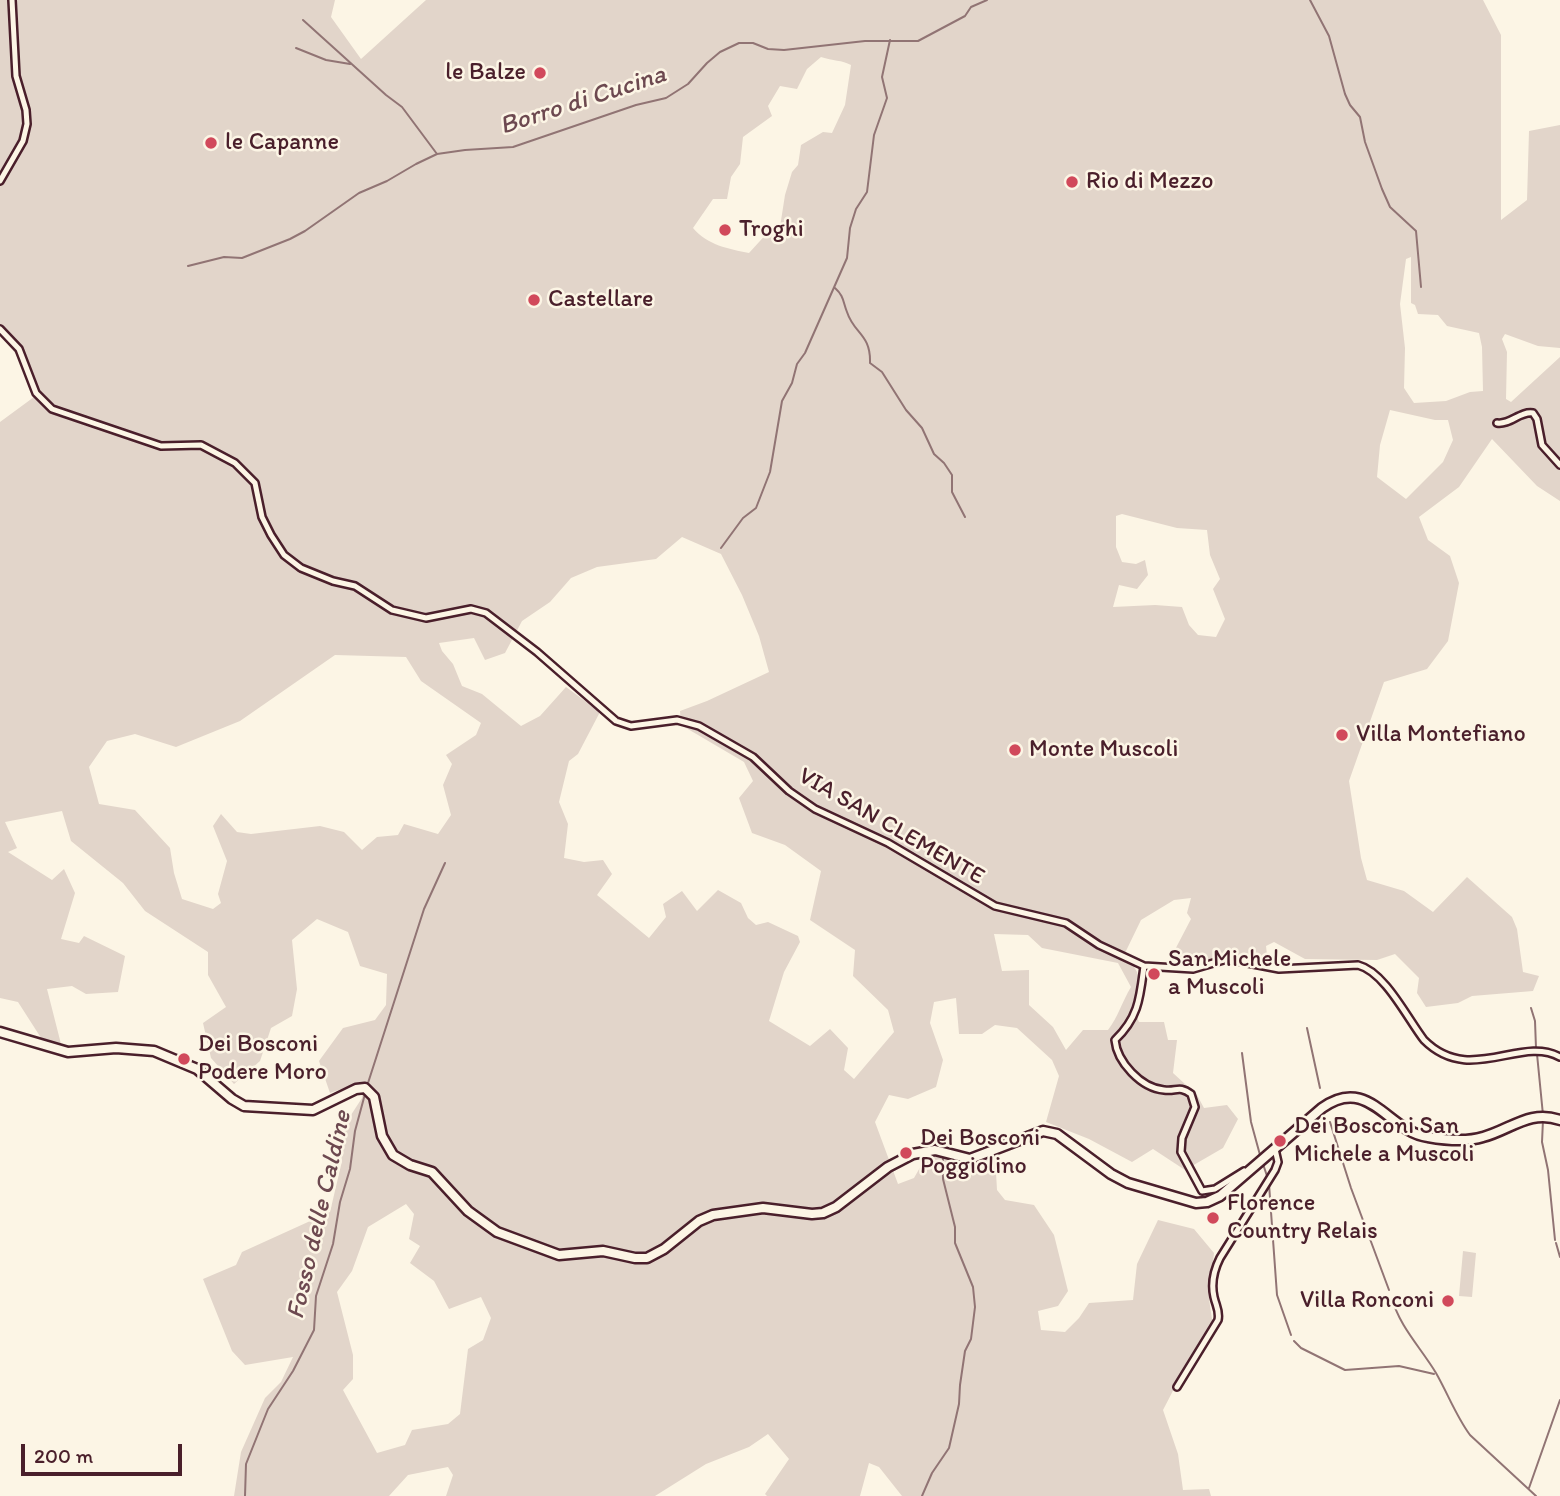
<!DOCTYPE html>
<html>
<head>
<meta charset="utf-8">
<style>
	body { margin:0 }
	#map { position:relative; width:1560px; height:1496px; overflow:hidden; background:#fcf5e5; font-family:Itim,sans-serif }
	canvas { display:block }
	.scale { position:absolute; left:21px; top:1444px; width:161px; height:32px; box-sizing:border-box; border:4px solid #4a1f2b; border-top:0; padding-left:9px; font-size:21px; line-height:24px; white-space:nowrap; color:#4a1f2b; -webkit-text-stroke:5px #fcf5e5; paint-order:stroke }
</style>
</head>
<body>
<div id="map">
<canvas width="1560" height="1496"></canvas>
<div class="scale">200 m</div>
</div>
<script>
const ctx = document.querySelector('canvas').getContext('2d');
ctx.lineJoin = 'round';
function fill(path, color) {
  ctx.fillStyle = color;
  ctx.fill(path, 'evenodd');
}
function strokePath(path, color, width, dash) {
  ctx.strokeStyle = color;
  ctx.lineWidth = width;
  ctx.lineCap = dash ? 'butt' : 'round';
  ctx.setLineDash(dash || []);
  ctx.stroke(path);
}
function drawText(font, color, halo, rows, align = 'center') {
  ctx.font = font + ' Itim,sans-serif';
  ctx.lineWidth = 5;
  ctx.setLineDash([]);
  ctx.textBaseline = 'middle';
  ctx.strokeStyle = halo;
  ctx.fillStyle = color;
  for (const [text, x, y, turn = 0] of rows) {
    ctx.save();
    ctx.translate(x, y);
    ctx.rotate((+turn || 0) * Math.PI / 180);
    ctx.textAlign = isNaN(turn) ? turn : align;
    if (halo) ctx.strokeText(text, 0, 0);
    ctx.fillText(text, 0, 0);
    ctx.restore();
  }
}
const green = new Path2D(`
	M 0,0 L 335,0 L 331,17 L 361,59 L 426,0 L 1483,0 L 1501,35 L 1501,220 L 1527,200 L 1529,131 L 1560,125 L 1560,348 L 1538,346 L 1505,334 L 1502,339 L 1507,352 L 1506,399 L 1511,402 L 1560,357 L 1560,501 L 1537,486 L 1492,439 L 1459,487 L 1419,517 L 1428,540 L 1450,556 L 1459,583 L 1448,641 L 1427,669 L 1384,682 L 1349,781 L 1361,858 L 1367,880 L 1404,891 L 1433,912 L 1467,877 L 1512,917 L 1517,929 L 1523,972 L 1539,976 L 1533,991 L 1472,996 L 1458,1003 L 1426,1007 L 1417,993 L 1419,978 L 1395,954 L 1377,960 L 1305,959 L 1274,942 L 1266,946 L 1268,964 L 1246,957 L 1225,955 L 1189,966 L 1167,965 L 1191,919 L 1187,913 L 1191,898 L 1174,900 L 1141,920 L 1125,953 C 1128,959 1134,966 1137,972 C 1143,989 1130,1002 1139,1022 L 1164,1022 L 1168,1040 L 1177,1040 L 1173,1073 L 1197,1095 L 1204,1108 L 1227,1105 L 1238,1119 L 1223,1148 L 1185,1170 L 1153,1149 L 1132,1162 L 1089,1139 L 1046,1122 L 1059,1076 L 1052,1060 L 1017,1028 L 995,1025 L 982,1034 L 959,1034 L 956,998 L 934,1002 L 930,1023 L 943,1060 L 936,1087 L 908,1099 L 889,1095 L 875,1122 L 898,1184 L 914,1178 L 926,1157 C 940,1152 947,1161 960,1163 C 972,1165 985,1159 995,1155 L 997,1190 L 1005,1200 L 1034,1205 L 1054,1235 L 1068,1291 L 1058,1306 L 1038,1311 L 1041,1330 L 1065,1332 L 1079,1318 L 1089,1303 L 1133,1300 L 1137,1264 L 1158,1220 L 1194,1229 L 1214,1253 L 1209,1299 L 1213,1326 L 1177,1383 L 1163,1410 L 1178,1454 L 1183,1490 L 1209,1489 L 1211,1496 L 902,1496 L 879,1467 L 869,1463 L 860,1496 L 767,1496 L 765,1494 L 789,1459 L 768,1434 L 749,1447 L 706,1464 L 655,1496 L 446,1496 L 453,1475 L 448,1467 L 408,1475 L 389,1496 L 234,1496 L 241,1452 L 265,1398 L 281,1382 L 293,1357 L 245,1365 L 232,1351 L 203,1279 L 236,1265 L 242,1252 L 330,1212 L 342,1161 L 338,1135 L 362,1098 L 361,1082 L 330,1093 L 319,1061 L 343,1028 L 375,1020 L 386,1005 L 387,974 L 360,966 L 348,932 L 317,919 L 292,940 L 297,989 L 292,1016 L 271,1028 L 260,1061 L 234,1084 L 211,1058 L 203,1023 L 226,1007 L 208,975 L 208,952 L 145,911 L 123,883 L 71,841 L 62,811 L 5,822 L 17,848 L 8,852 L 52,880 L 64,869 L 75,893 L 61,939 L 79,943 L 84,936 L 125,956 L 118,992 L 86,994 L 72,986 L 47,989 L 61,1044 L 43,1041 L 18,1002 L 0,998 L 0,422 L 34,397 L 21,360 L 0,335 ZM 821,57 C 833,61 842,60 851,65 L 845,105 L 832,133 L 823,132 L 801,145 L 798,165 L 792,172 L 785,195 L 780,227 L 770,230 L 749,253 C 729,249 707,245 693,228 L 713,199 L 727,199 L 731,177 L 740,164 L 743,137 L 772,116 L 768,106 L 780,86 L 797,89 L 807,69 ZM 1411,257 L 1411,303 L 1415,305 L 1418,314 L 1438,315 L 1447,326 L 1479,333 L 1482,347 L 1483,391 L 1470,392 L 1446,401 L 1414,403 L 1404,388 L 1405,348 L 1400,304 L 1406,259 ZM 1390,410 L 1435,420 L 1448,420 L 1453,440 L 1443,462 L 1406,499 L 1377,477 L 1380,445 ZM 1122,514 L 1177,528 L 1207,530 L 1210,555 L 1220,579 L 1213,589 L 1225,619 L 1216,637 L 1198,635 L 1189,625 L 1182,607 L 1155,605 L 1113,607 L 1119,585 L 1137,589 L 1148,575 L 1145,560 L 1136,564 L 1122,562 L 1116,547 L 1116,516 ZM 682,537 L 721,554 L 742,595 L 759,636 L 769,672 L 707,701 L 680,711 L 681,725 L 744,762 L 753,781 L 739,798 L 752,833 L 785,845 L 821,871 L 810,920 L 855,950 L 853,976 L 888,1010 L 894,1032 L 854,1079 L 844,1070 L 848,1048 L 830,1029 L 810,1046 L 769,1021 L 784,972 L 800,942 L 798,936 L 768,922 L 756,925 L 748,918 L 741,903 L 718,890 L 697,911 L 682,891 L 663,904 L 666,917 L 649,938 L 597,895 L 612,874 L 603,860 L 584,862 L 564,858 L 568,824 L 559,802 L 569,761 L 578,754 L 600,712 L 566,687 L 540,716 L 521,726 L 482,694 L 462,686 L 453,664 L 442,651 L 439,643 L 474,638 L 485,660 L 505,653 L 522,621 L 550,602 L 571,578 L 597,567 L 656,559 ZM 335,655 L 406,657 L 421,681 L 481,723 L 476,735 L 446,755 L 452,764 L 443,785 L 451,815 L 438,834 L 404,824 L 398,835 L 377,837 L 362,850 L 344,832 L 320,826 L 251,834 L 237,832 L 221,814 L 213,826 L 227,861 L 218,894 L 221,903 L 213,909 L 182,899 L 174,873 L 170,848 L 135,810 L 99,804 L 89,767 L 107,741 L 135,734 L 176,747 L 240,721 ZM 994,934 L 1028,935 L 1042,948 L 1118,963 L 1131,987 C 1122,1002 1118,1017 1108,1030 L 1083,1030 L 1066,1050 L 1053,1027 L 1029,1005 L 1029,970 L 1002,971 ZM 406,1204 L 414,1214 L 409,1239 L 420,1246 L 410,1263 L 434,1281 L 449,1309 L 481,1297 L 491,1318 L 483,1340 L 468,1349 L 460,1414 L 448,1424 L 412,1430 L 405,1445 L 377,1453 L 343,1390 L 353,1379 L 353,1355 L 337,1292 L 352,1271 L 368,1227 Z
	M 1463,1251 L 1476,1253 L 1472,1297 L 1459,1296 Z`);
const stream = new Path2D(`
	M 1310,0 L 1329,36 L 1345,94 L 1350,105 L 1360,117 L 1365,142 L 1382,189 L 1390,207 L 1416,231 L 1421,287
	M 303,20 L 386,95 L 402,107 L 437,154
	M 296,48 L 326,60 L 350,64
	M 188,266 L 224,257 L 242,258 L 290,239 L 305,231 L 359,193 L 387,181 L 416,164 L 437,154 L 465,150 L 513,147 L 636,105 L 666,98 L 688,84 L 707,63 L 720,52 L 739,43 L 753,43 L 768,49 L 784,50 L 865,41 L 918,41 L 965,16 L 971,7 L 987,0
	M 835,288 C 844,296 843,302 847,312 C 854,334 871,334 870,363 L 882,372 L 906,410 L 922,428 L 934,454 L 944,463 L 952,475 L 952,492 L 965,517
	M 721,548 L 743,518 L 756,508 L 770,472 L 782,401 L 792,383 L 797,364 L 805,353 L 847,258 L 850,228 L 856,209 L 867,192 L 874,135 L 887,98 L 882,77 L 890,40
	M 1531,1008 L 1535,1021 L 1536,1048
	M 1307,1028 L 1320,1088
	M 1242,1053 L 1251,1122 L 1260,1155
	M 1537,1054 L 1543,1115
	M 368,1083 L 424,909 L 445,863
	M 1543,1120 L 1542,1142 L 1548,1170 L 1555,1240
	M 1330,1122 L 1351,1188 L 1389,1290
	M 1263,1164 L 1268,1179
	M 1269,1184 L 1277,1295 L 1291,1335
	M 1556,1243 L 1560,1257
	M 1392,1298 C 1399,1326 1421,1348 1436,1373 C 1448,1394 1456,1416 1470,1435 L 1536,1496
	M 1294,1341 L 1301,1348 L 1345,1370 L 1399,1366 L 1434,1374
	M 1529,1488 L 1560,1400
	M 245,1496 L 246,1464 L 268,1409 L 293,1371 L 314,1330 L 316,1296 L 333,1244 L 340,1202 L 350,1169 L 355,1131 L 365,1094
	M 922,1496 L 932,1473 L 949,1448 L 959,1404 L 960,1385 L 965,1351 L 971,1339 L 975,1307 L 973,1287 L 955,1243 L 955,1227 L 943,1179 L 943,1157`);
const street = new Path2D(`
	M 0,181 L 23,141 L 27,124 L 26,110 L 16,76 L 12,0
	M 0,329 L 19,349 L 36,393 L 52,409 L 161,446 L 201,445 L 235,463 L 255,483 L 262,517 L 271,535 L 284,555 L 301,568 L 333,581 L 355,586 L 392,610 L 426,618 L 471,609 L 486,613 L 537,652 L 616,721 L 631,726 L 677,720 L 699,726 L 753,757 L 789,791 L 815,809 L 888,843 L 995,906 L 1066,923 L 1099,945 L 1144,966 L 1193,969 L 1227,959 L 1279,969 L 1358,965 C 1385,972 1407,1018 1424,1040 C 1470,1086 1520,1035 1560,1057
	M 1497,423 C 1510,425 1520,411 1533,413 L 1537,419 L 1542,445 L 1560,465
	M 1144,966 C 1140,997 1139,1017 1115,1040 C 1117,1062 1141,1088 1164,1090 C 1176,1092 1179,1085 1191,1094 L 1195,1107 L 1182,1138 L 1181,1152 L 1202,1191 L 1215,1189 L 1244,1171
	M 1177,1387 L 1218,1320 C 1220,1311 1216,1306 1214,1297 C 1211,1284 1214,1270 1220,1258 L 1275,1170 L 1278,1162 L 1275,1149`);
const secondary = new Path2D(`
	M 0,1032 L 68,1052 L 116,1048 L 154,1051 L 197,1069 L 232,1099 L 244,1106 L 313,1110 L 356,1089 L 365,1088 L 374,1097 L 382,1136 L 393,1155 L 410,1165 L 432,1172 L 468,1211 L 497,1232 L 559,1255 L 603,1251 L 635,1258 L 647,1258 L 664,1249 L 699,1221 L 713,1215 L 763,1208 L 812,1214 L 823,1213 L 836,1207 L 888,1167 L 913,1154 L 935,1150 L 970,1159 L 1043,1131 L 1057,1134 L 1111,1174 L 1128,1183 L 1196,1203 L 1207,1202 L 1220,1196 L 1322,1108 C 1369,1074 1388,1132 1428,1137 C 1445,1140 1467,1142 1483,1137 C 1510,1130 1530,1109 1560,1120`);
const markers = [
	[540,73,7,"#d1495b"],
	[211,143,7,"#d1495b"],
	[1072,182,7,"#d1495b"],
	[725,230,7,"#d1495b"],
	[534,300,7,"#d1495b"],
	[1342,735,7,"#d1495b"],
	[1015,750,7,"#d1495b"],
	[1154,974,7,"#d1495b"],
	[184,1059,7,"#d1495b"],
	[1280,1141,7,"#d1495b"],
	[906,1153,7,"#d1495b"],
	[1213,1218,7,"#d1495b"],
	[1448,1301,7,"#d1495b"]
];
const poiNames = [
	["le Balze",526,73,"right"],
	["le Capanne",225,143],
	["Rio di Mezzo",1086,182],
	["Troghi",739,230],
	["Castellare",548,300],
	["Villa Montefiano",1356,735],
	["Monte Muscoli",1029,750],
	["San Michele",1168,960],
	["a Muscoli",1168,988],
	["Dei Bosconi",198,1045],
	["Podere Moro",198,1073],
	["Dei Bosconi San",1294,1127],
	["Michele a Muscoli",1294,1155],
	["Dei Bosconi",920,1139],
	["Poggiolino",920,1167],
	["Florence",1227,1204],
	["Country Relais",1227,1232],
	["Villa Ronconi",1434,1301,"right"]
];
const streetNames = [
	["VIA SAN CLEMENTE",891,827,30]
];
const waterNames = [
	["Borro di Cucina",583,101,-18],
	["Fosso delle Caldine",320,1215,-77]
];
fill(green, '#e2d5ca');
strokePath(stream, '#917474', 2);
strokePath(street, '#4a1f2b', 10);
strokePath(secondary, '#4a1f2b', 13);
strokePath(street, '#fcf5e5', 5);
strokePath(secondary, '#fcf5e5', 8);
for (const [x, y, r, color] of markers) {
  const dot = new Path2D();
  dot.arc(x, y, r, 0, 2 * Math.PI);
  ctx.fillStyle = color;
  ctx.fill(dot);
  strokePath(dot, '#fcf5e5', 2.5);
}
drawText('24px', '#4a1f2b', '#fcf5e5', poiNames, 'left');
drawText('24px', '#4a1f2b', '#fcf5e5', streetNames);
drawText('italic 26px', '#6d4950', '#fcf5e5', waterNames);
</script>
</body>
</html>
